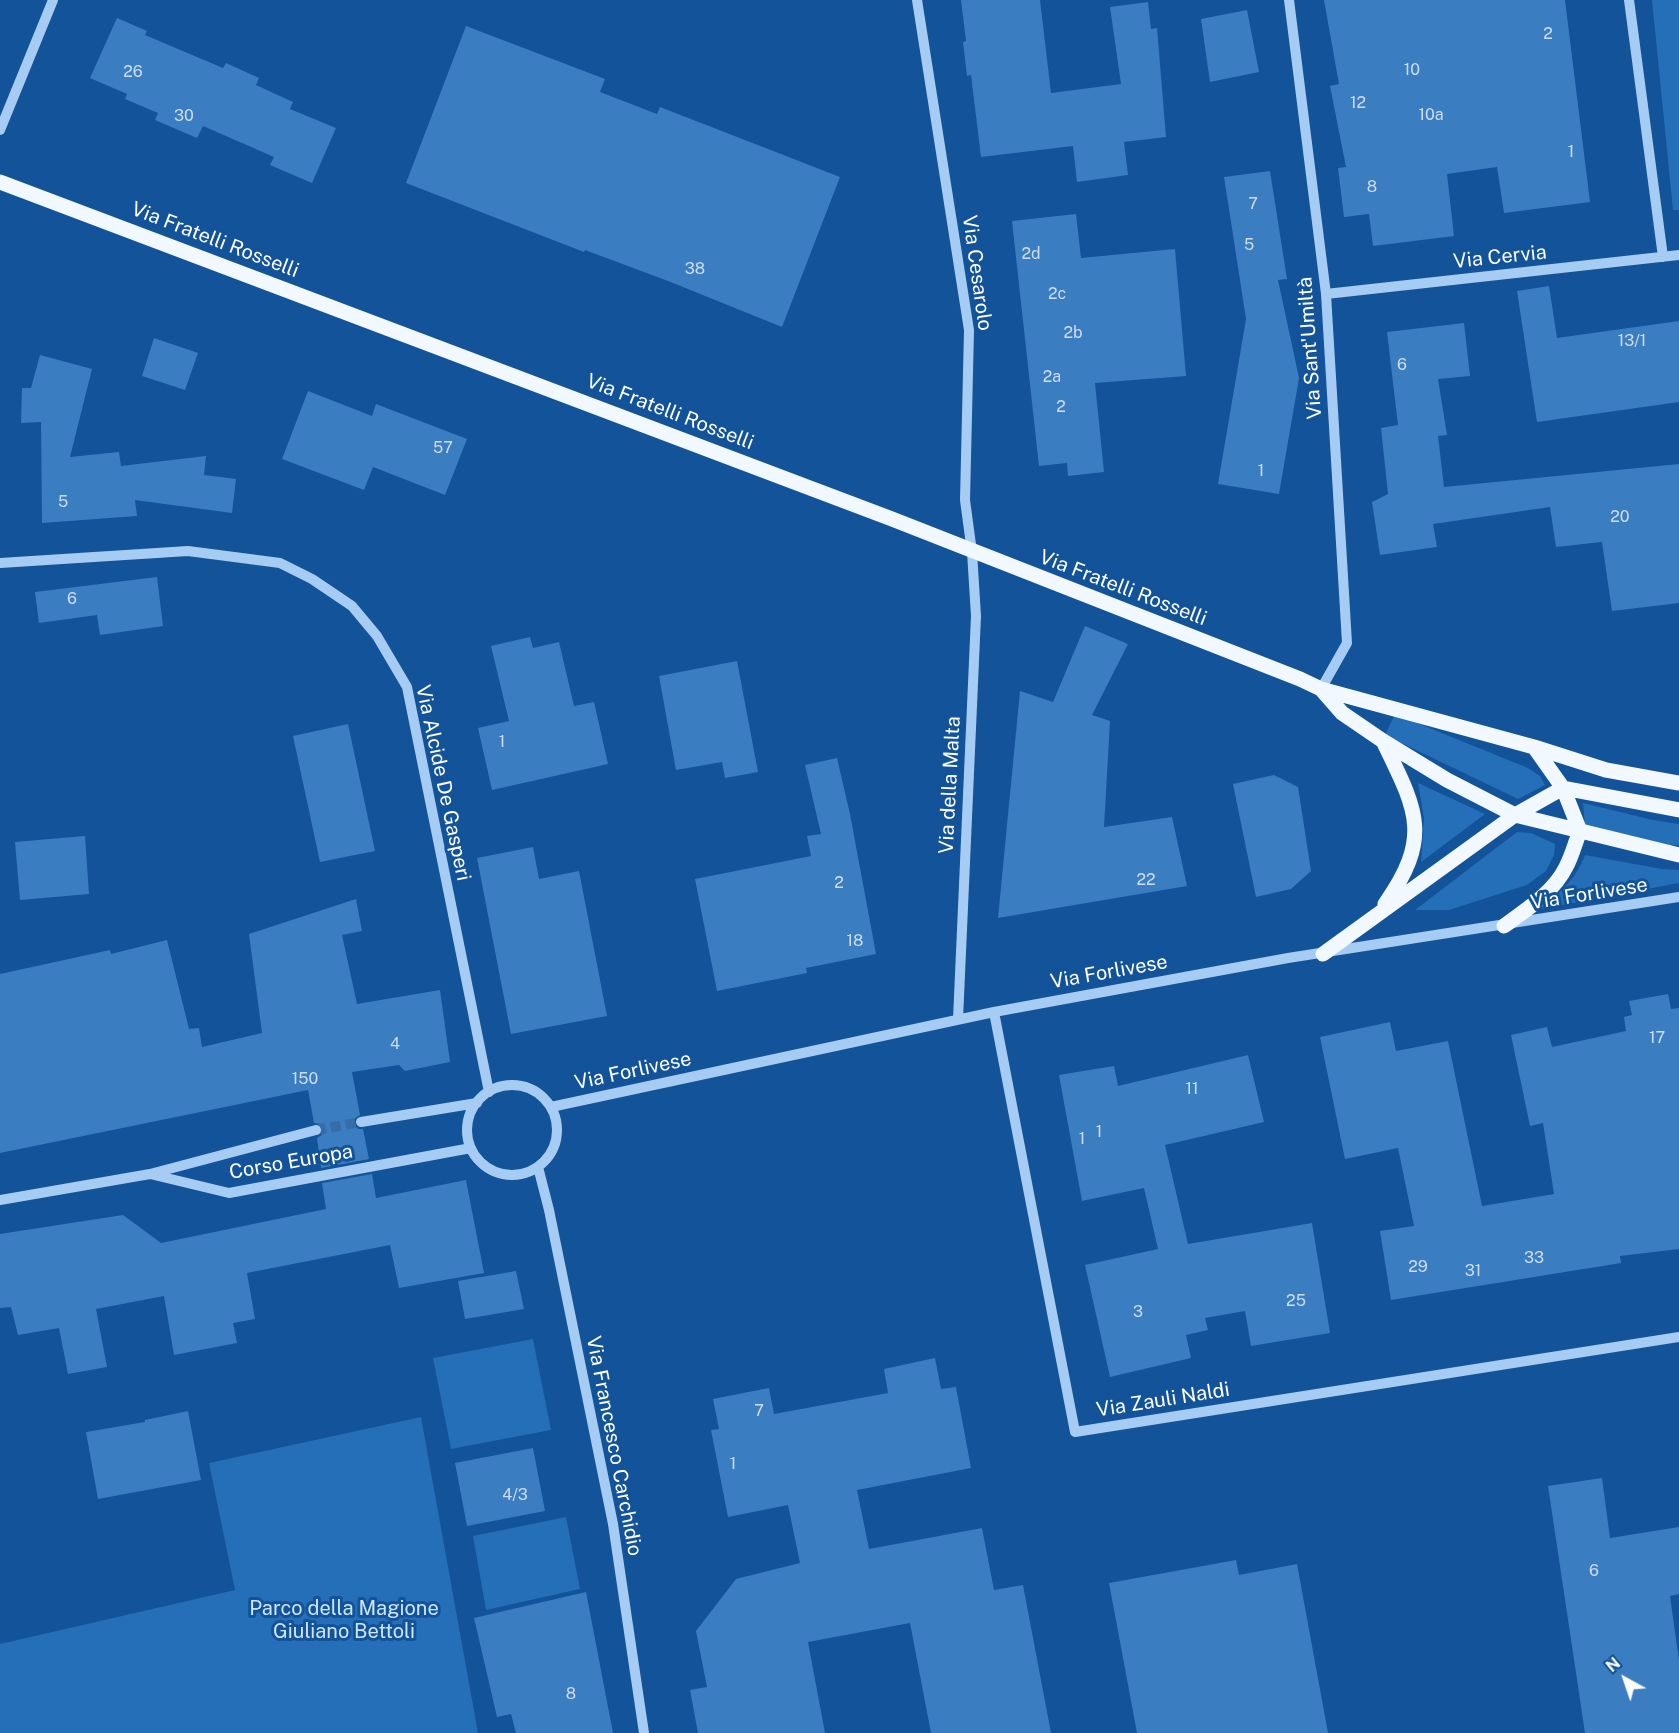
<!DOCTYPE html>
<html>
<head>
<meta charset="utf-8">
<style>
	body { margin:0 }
	#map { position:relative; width:1679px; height:1733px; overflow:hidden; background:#12539a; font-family:"Public Sans",sans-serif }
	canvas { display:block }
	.north { position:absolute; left:1595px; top:1649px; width:60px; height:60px; -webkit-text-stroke:4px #12539a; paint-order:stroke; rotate:320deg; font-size:16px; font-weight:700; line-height:24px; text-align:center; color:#fff }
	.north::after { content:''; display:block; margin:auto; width:21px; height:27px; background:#fff; clip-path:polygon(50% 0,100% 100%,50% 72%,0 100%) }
</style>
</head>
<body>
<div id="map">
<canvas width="1679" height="1733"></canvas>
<div class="north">N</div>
</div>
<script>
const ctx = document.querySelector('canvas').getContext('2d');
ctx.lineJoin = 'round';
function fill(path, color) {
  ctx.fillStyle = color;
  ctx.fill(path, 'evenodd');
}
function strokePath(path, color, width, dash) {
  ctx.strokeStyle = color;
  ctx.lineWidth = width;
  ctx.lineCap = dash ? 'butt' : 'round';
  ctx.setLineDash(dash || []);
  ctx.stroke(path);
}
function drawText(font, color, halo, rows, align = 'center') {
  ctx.font = font + ' "Public Sans",sans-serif';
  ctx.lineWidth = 6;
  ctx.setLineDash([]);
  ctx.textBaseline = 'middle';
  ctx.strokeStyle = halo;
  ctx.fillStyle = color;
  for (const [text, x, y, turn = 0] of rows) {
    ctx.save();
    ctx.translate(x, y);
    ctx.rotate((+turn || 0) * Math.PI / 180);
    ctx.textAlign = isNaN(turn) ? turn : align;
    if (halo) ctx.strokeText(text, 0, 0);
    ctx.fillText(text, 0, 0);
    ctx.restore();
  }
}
const green = new Path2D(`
	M 1652,0 L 1679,0 L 1679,210 L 1673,210 Z
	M 1395,714 L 1528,768 L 1540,776 L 1545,785 L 1518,799 L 1385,735 Z
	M 1418,783 L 1485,814 L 1421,862 L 1424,818 Z
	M 1583,803 L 1653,820 L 1679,824 L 1679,845 L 1663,845 L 1585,826 Z
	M 1517,832 L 1531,833 L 1555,844 L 1554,855 L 1546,871 L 1527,885 L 1449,910 L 1415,910 Z
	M 1585,855 L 1662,869 L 1679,870 L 1679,883 L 1541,909 C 1560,893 1576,879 1585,855 Z
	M 533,1339 L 551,1430 L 451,1449 L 433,1358 Z
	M 421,1417 L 478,1733 L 0,1733 L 0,1644 L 235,1590 L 209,1463 Z
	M 566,1517 L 580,1589 L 486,1610 L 473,1536 Z`);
const building = new Path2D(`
	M 961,0 L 1040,0 L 1051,93 L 1121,84 L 1110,7 L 1148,2 L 1151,29 L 1157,28 L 1166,137 L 1124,142 L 1128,175 L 1077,182 L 1073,146 L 981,157 L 971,75 L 967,76 L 963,42 L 966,41 Z
	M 1324,0 L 1565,0 L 1590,202 L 1504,213 L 1497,167 L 1447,174 L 1454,236 L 1373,246 L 1369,214 L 1344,217 L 1338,168 L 1346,167 L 1330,86 L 1339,84 Z
	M 1247,10 L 1259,72 L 1210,82 L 1201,19 Z
	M 117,18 L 147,31 L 145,35 L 223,68 L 226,63 L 259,78 L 256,85 L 293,102 L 290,109 L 336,128 L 312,183 L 270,165 L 274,157 L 203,126 L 197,138 L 155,120 L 158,113 L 125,99 L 127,94 L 90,78 Z
	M 466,26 L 605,79 L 600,92 L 657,114 L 660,107 L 840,177 L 782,327 L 668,281 L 585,250 L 584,252 L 406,183 Z
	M 1270,171 L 1287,279 L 1278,280 L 1299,378 L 1279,494 L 1218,484 L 1246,319 L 1224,177 Z
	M 1076,214 L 1081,258 L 1175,249 L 1186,376 L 1095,383 L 1104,472 L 1068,476 L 1067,463 L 1039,466 L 1012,221 Z
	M 1549,286 L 1557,338 L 1679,321 L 1679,402 L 1537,422 L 1517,291 Z
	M 1464,323 L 1470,376 L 1438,379 L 1447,435 L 1438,436 L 1444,487 L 1679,464 L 1679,603 L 1612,611 L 1602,542 L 1556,547 L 1550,507 L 1433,524 L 1437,547 L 1380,555 L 1372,502 L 1388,494 L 1381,428 L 1398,425 L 1387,332 Z
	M 154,338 L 198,353 L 185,390 L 142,376 Z
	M 40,355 L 92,369 L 70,457 L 119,452 L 121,466 L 206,456 L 204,475 L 236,479 L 232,513 L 135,500 L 137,516 L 42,523 L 41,422 L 21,423 L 22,388 L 31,388 Z
	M 308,391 L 372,416 L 376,404 L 467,439 L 445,495 L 373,467 L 364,490 L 282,459 Z
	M 157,577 L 163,626 L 100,635 L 97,615 L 39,623 L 35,592 Z
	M 1085,626 L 1128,644 L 1092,715 L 1110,721 L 1104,827 L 1172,817 L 1187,886 L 998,918 L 1020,691 L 1053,702 Z
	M 530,637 L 533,648 L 559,642 L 574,706 L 594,702 L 608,764 L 492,790 L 478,728 L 509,721 L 491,646 Z
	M 737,661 L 758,772 L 725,778 L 722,762 L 676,770 L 659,676 Z
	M 348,724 L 375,851 L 320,862 L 293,736 Z
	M 837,758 L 850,814 L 876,954 L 806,968 L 807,973 L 717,991 L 695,879 L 811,856 L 807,836 L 821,834 L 805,765 Z
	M 1274,775 L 1298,787 L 1311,871 L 1291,889 L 1256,897 L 1233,784 Z
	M 85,836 L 89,894 L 20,900 L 15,842 Z
	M 533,847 L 539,879 L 579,871 L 607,1016 L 511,1034 L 477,858 Z
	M 356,899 L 362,931 L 342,935 L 357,1004 L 440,990 L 450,1062 L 405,1071 L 399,1065 L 352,1072 L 360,1115 L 354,1119 L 354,1124 L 358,1129 L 363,1129 L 369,1159 L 321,1168 L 317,1138 L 322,1135 L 323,1129 L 321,1124 L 314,1123 L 308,1090 L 0,1153 L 0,974 L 110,950 L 111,954 L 167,940 L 189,1029 L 199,1028 L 202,1047 L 262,1033 L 249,934 Z
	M 1668,994 L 1671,1009 L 1679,1008 L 1679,1249 L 1620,1256 L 1621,1263 L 1391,1300 L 1380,1231 L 1414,1226 L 1398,1148 L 1345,1159 L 1320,1037 L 1390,1022 L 1396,1051 L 1448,1041 L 1482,1206 L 1554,1194 L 1543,1123 L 1530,1126 L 1511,1035 L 1547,1027 L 1552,1047 L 1626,1031 L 1624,1017 L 1632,1015 L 1629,1001 Z
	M 1248,1055 L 1264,1122 L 1165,1145 L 1188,1244 L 1312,1223 L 1330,1333 L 1251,1346 L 1245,1311 L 1205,1318 L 1208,1330 L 1186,1335 L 1191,1358 L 1110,1377 L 1085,1265 L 1158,1249 L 1144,1188 L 1082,1201 L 1059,1075 L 1114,1066 L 1118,1086 Z
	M 372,1174 L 376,1198 L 466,1180 L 484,1273 L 399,1288 L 390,1245 L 247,1273 L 255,1319 L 233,1323 L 237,1343 L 174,1355 L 164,1296 L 96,1309 L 107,1367 L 68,1374 L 59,1328 L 18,1335 L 11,1307 L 0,1308 L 0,1234 L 123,1215 L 161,1243 L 326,1209 L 322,1183 Z
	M 516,1271 L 524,1309 L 465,1319 L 458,1281 Z
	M 935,1358 L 941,1389 L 956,1387 L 971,1468 L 857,1490 L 869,1549 L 982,1528 L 994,1590 L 1023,1585 L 1051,1733 L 931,1733 L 910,1623 L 808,1642 L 825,1733 L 698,1733 L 690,1690 L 707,1687 L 696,1631 L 736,1579 L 800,1563 L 788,1505 L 728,1517 L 711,1430 L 719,1429 L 713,1399 L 769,1388 L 774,1414 L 888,1393 L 884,1369 Z
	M 188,1411 L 201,1480 L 98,1499 L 86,1432 L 145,1422 L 145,1420 Z
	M 533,1448 L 545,1511 L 467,1526 L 455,1463 Z
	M 1602,1478 L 1610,1538 L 1679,1527 L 1679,1594 L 1670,1596 L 1679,1660 L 1679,1733 L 1585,1733 L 1548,1486 Z
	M 1236,1560 L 1239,1575 L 1297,1564 L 1328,1733 L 1137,1733 L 1109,1583 Z
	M 586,1592 L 613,1733 L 516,1733 L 511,1714 L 497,1717 L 474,1618 Z`);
const minorTunnel = new Path2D(`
	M 316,1130 L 361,1122`);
const minor = new Path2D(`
	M 917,0 L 969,330 L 965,500 L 972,552 L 976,616 L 958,1019
	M 1289,0 L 1326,294 L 1347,643 L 1321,689
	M 1629,0 L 1663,257
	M 0,130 L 53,0
	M 1326,294 L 1679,255
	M 0,563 L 188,551 L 280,563 L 312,579 L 352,606 L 377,636 L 407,687 L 489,1092
	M 994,1012 L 1075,1432 L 1679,1337
	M467 1130a45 45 0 1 1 90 0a45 45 0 1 1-90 0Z
	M 551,1107 L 994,1012 L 1288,958 L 1679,897
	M 361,1122 L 477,1103
	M 538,1167 L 549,1210 L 613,1524 L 644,1733
	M 150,1174 L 229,1193 L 471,1148
	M 0,1200 L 150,1174 L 316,1130`);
const major = new Path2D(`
	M 0,182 L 892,519 L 1300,679 L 1321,689 L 1534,747 L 1606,770 L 1679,783
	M 1321,689 L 1342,713 L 1383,741 L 1447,780 L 1515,815 L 1679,855
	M 1383,741 C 1416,809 1433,836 1385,904
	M 1504,926 C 1527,909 1553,893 1566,867 C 1572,856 1575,843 1580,831 L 1563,788 L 1534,747
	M 1323,954 L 1515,815 L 1563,788 L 1679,810`);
const numberNames = [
	["2",1548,34],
	["10",1412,70],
	["26",133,72],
	["12",1358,103],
	["10a",1431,115],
	["30",184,116],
	["1",1571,152],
	["8",1372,187],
	["7",1253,204],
	["5",1249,245],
	["2d",1031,254],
	["38",695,269],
	["2c",1057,294],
	["2b",1073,333],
	["13/1",1632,341],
	["6",1402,365],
	["2a",1052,377],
	["2",1061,407],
	["57",443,448],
	["1",1261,471],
	["5",63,502],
	["20",1620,517],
	["6",72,599],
	["1",502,742],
	["22",1146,880],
	["2",839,883],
	["18",855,941],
	["17",1657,1038],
	["4",395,1044],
	["150",305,1079],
	["11",1192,1089],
	["1",1099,1132],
	["1",1082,1139],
	["33",1534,1258],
	["29",1418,1267],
	["31",1473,1271],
	["25",1296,1301],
	["3",1138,1312],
	["7",759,1411],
	["1",733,1464],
	["4/3",515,1495],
	["6",1594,1571],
	["8",571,1694]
];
const streetNames = [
	["Via Fratelli Rosselli",215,240,21],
	["Via Cervia",1500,257,-6],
	["Via Cesarolo",977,273,82],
	["Via Sant'Umiltà",1310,348,-94],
	["Via Fratelli Rosselli",670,412,21],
	["Via Fratelli Rosselli",1123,588,21],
	["Via Alcide De Gasperi",443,783,78],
	["Via della Malta",950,785,-87],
	["Via Forlivese",1589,894,-9],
	["Via Forlivese",1109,972,-10],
	["Via Forlivese",633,1071,-12],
	["Corso Europa",291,1162,-10],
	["Via Zauli Naldi",1163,1400,-9],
	["Via Francesco Carchidio",614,1446,79]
];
const parkNames = [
	["Parco della Magione",344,1609],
	["Giuliano Bettoli",344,1632]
];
fill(green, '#256eb8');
fill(building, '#3b7dc1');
strokePath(minorTunnel, '#366da9', 10, [10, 5]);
strokePath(minor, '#a6ccf3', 10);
strokePath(major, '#f2f8ff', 15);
drawText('16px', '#cedef0', null, numberNames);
drawText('20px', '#fff', '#12539a', streetNames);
drawText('20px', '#cee5fd', '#12539a', parkNames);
</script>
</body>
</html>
